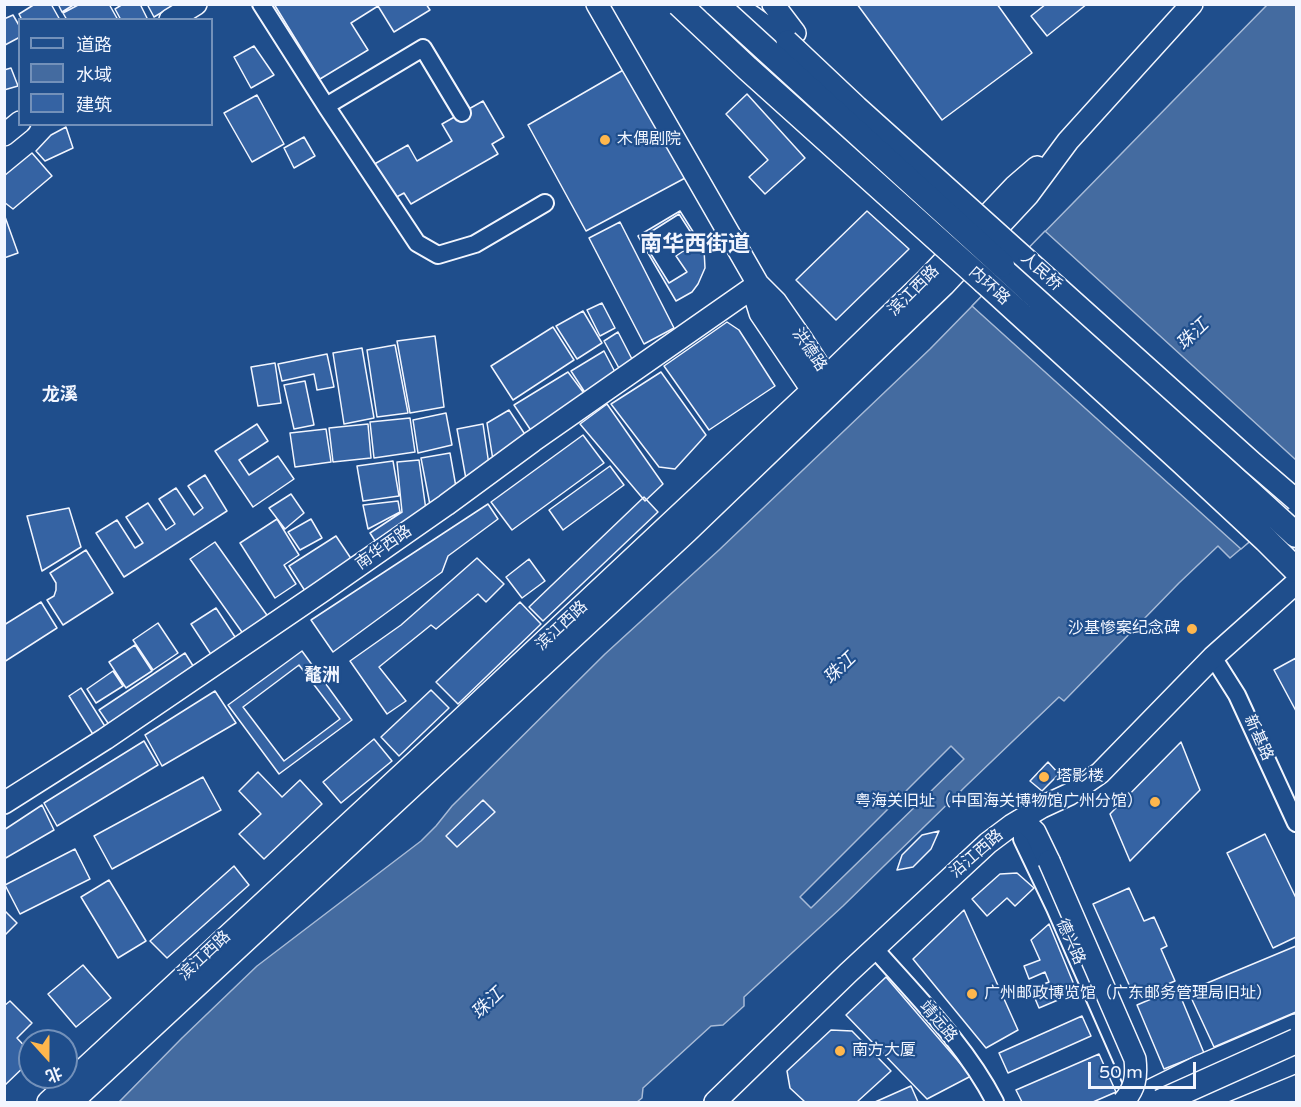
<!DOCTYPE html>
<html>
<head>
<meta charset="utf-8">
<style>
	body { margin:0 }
	#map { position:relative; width:1301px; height:1107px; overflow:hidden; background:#1f4e8c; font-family:"Varela Round","Noto Sans SC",sans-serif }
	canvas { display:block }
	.frame { position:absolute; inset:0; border:6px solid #f2f6ff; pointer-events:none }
	.legend { position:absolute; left:18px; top:18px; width:195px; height:108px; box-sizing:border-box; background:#1f4e8c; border:2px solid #7391ba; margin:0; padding:8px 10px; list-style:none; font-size:18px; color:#f2f6ff }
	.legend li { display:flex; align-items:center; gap:12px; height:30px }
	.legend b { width:30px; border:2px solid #7391ba }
	.north { position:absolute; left:18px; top:1029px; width:60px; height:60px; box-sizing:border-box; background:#1f4e8c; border:2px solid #7391ba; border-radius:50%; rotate:159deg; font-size:16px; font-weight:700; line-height:24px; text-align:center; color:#f2f6ff }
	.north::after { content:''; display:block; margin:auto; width:21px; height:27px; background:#ffb74d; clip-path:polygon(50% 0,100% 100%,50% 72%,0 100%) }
	.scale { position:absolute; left:1088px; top:1062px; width:108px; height:27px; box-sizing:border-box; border:3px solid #f2f6ff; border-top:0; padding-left:8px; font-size:18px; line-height:21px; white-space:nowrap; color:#f2f6ff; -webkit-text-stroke:4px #1f4e8c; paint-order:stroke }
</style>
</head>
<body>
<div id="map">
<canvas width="1301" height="1107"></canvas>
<div class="frame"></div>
<ul class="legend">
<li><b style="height:8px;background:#1f4e8c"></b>道路</li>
<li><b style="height:16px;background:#446ba0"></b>水域</li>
<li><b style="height:16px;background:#3563a3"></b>建筑</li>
</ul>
<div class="north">北</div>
<div class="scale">50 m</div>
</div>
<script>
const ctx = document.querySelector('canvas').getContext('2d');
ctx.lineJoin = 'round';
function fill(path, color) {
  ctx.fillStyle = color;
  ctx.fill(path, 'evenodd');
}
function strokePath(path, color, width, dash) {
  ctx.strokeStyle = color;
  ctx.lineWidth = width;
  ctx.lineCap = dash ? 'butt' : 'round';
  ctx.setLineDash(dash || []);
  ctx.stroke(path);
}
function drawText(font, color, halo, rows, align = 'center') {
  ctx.font = font + ' "Varela Round","Noto Sans SC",sans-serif';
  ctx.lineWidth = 4.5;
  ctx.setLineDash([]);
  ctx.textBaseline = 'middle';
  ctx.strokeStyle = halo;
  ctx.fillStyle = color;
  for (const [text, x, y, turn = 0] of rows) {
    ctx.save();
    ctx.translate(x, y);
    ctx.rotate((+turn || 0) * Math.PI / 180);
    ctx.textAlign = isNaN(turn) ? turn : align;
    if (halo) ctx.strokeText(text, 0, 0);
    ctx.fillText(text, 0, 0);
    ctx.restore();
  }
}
const water = new Path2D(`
	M 1267,5 L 1296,5 L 1296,502 L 1230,558 L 1218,546 L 1179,583 L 1064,701 L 1059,697 L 968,784 L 843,906 L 744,997 L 744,1006 L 723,1025 L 711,1026 L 643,1088 L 642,1098 L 637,1102 L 119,1102 L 182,1038 L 257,966 L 421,841 L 436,826 L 452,806 L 605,654 L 719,550 L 930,349 Z`);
const pier = new Path2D(`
	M 1045,231 L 1296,460 L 1296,502 L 1241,549 L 972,306 Z
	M 951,746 L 964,759 L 811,908 L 800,897 Z`);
const building = new Path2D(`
	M 35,4 L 51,4 L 60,20 L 22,20 L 19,14 Z
	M 58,4 L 75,4 L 62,12 Z
	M 80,4 L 109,4 L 118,20 L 67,20 L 63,13 Z
	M 123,4 L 140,4 L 148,20 L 121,20 L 115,9 Z
	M 147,4 L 176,4 L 154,17 Z
	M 274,4 L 426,4 L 430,10 L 394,32 L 378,6 L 351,23 L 368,50 L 320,79 Z
	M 857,4 L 997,4 L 1032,53 L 942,120 Z
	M 1046,4 L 1087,4 L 1047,36 L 1031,16 Z
	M 13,15 L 20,27 L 20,37 L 5,45 L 4,19 Z
	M 254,46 L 274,75 L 251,88 L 234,57 Z
	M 11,68 L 18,86 L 4,90 L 4,70 Z
	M 625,69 L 687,177 L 586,231 L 528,125 Z
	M 747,94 L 805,158 L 765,194 L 749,177 L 768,160 L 726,114 Z
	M 257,95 L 284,144 L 252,162 L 224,113 Z
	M 483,101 L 504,137 L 492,144 L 498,154 L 411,204 L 404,193 L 391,200 L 371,166 L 408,145 L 417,161 L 452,141 L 442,124 Z
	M 66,127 L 73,148 L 45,161 L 36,151 L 51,135 Z
	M 304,137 L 315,156 L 294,168 L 284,148 Z
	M 32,153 L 52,176 L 13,209 L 4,202 L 4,176 Z
	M 680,211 L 704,249 L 705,268 L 698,284 L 692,292 L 676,301 L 638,236 Z
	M 867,211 L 909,249 L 836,320 L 796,280 Z
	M 4,214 L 18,253 L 4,258 Z
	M 679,214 L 697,242 L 676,256 L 687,272 L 669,283 L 641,238 Z
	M 620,222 L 674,328 L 644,344 L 589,238 Z
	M 602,303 L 615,328 L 600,336 L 587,310 Z
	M 583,311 L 602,343 L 577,359 L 556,326 Z
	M 727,322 L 739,330 L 775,386 L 709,430 L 664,366 Z
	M 553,327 L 574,360 L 513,400 L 491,366 Z
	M 618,332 L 633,361 L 620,370 L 604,341 Z
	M 435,336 L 444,407 L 410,413 L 397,341 Z
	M 395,345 L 408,413 L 377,417 L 367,350 Z
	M 362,348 L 374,418 L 344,424 L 333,353 Z
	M 604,351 L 616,374 L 586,394 L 571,371 Z
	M 327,354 L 334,387 L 317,390 L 314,374 L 282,381 L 278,364 Z
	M 275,363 L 281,403 L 258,406 L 251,367 Z
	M 568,372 L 586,396 L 532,432 L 514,405 Z
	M 661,372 L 706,435 L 675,469 L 659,467 L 611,404 Z
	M 305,381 L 314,425 L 294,429 L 284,385 Z
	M 607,404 L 663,484 L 645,501 L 580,424 Z
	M 509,410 L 526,436 L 493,460 L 487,423 Z
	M 446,413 L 452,445 L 418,453 L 413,420 Z
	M 410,418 L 415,452 L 374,458 L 370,422 Z
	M 257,424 L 268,441 L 239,460 L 249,475 L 278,456 L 294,479 L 253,507 L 215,451 Z
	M 368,424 L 371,458 L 333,462 L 329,428 Z
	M 483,424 L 489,465 L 466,479 L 457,429 Z
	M 326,429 L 331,462 L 295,467 L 290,433 Z
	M 583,435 L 604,463 L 512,530 L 491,502 Z
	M 450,453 L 456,487 L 430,505 L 421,458 Z
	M 419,460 L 426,510 L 377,544 L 370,533 L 402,512 L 397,462 Z
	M 393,461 L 399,496 L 363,501 L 357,466 Z
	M 610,466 L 624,485 L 563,530 L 549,510 Z
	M 205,475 L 227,511 L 124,577 L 96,533 L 117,520 L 135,548 L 143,543 L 126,517 L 148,503 L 166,530 L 175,524 L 159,499 L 176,488 L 194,515 L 203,508 L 188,486 Z
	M 291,494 L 304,513 L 285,529 L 269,508 Z
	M 644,497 L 658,512 L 543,621 L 529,607 Z
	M 398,501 L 400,512 L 368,529 L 363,505 Z
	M 488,504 L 498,519 L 448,556 L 442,572 L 333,652 L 311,620 Z
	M 69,508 L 81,547 L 42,571 L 27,516 Z
	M 277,519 L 299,555 L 284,565 L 296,584 L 275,598 L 240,543 Z
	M 311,519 L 322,538 L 300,550 L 288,532 Z
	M 336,536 L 354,563 L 307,594 L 289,566 Z
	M 215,542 L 269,618 L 244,635 L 190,559 Z
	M 86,550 L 113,593 L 63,625 L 47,600 L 54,596 L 56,590 L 56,583 L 50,573 Z
	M 477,558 L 504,584 L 486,602 L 478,594 L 436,629 L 431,625 L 379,667 L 406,701 L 387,714 L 350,661 L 401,625 Z
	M 529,559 L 545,581 L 522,598 L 506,577 Z
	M 41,602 L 57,628 L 4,662 L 4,625 Z
	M 520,602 L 541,624 L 458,704 L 436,682 Z
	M 216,608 L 237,640 L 212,656 L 191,624 Z
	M 158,623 L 178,653 L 153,670 L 133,640 Z
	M 135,645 L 152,671 L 126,688 L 109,662 Z
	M 302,651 L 352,720 L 279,774 L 228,705 Z
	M 185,653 L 195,669 L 110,726 L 99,710 Z
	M 1296,658 L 1296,711 L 1274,670 Z
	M 299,665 L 340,719 L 284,761 L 243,707 Z
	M 113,671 L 123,686 L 96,703 L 87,689 Z
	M 81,688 L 106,728 L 94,736 L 69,696 Z
	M 431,690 L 449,708 L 399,756 L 381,737 Z
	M 215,691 L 236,723 L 162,766 L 145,735 Z
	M 374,739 L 392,761 L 341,803 L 323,782 Z
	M 144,741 L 158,765 L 57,826 L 44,803 Z
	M 1181,742 L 1200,790 L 1130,861 L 1110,814 Z
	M 1048,762 L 1059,774 L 1042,791 L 1030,781 Z
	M 258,772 L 282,797 L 300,780 L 322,804 L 264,859 L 239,834 L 261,814 L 239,791 Z
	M 203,777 L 221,810 L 112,869 L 94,836 Z
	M 483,800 L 495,812 L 457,847 L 446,836 Z
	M 42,805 L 54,830 L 4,859 L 4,830 Z
	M 939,831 L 931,849 L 913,867 L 897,870 L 902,855 L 922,835 Z
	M 1265,834 L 1296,898 L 1296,937 L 1273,948 L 1227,853 Z
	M 75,849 L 90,879 L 20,914 L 5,885 Z
	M 234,866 L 249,885 L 167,958 L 150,941 Z
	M 1017,873 L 1034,888 L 1015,906 L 1007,898 L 987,916 L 972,899 L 1000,874 Z
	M 109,880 L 146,941 L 118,958 L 81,897 Z
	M 1129,888 L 1144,921 L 1154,917 L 1167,946 L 1161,949 L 1175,981 L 1135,998 L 1093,904 Z
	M 4,910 L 17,923 L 4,936 Z
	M 964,910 L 1018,1030 L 986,1048 L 913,959 Z
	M 1049,924 L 1077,992 L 1039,1008 L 1031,989 L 1049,982 L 1045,972 L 1029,979 L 1024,966 L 1040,960 L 1031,940 Z
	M 1296,946 L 1296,1012 L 1214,1047 L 1188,991 Z
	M 83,965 L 111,998 L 76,1027 L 48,994 Z
	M 886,977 L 971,1076 L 927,1099 L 846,1015 Z
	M 1177,988 L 1204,1053 L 1164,1069 L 1137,1005 Z
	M 10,1001 L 32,1023 L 17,1038 L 30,1052 L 30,1061 L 4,1086 L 4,1006 Z
	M 1082,1016 L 1091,1036 L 1008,1073 L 999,1053 Z
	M 831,1030 L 852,1031 L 891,1071 L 858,1101 L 859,1102 L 805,1102 L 790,1088 L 787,1071 Z
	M 1099,1054 L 1116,1092 L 1093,1102 L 1022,1102 L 1016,1090 Z
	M 911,1086 L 918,1102 L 875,1102 Z`);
const minor = new Path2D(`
	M 261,4 L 326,106 L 423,48 L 462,113
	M 326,106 L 417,243 L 438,255 L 475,244 L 545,203
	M 1213,657 L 1237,695 L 1296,823
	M 1022,819 L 1022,839 L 1055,908 L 1133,1085
	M 874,948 C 917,997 965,1044 995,1102`);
const major = new Path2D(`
	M 597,4 L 758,284 L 776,302 L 801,338 L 826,377 L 828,389
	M 734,4 L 787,41
	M 773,4 L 795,33
	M 170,20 L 196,4
	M 4,135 L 20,122
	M 758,284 L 756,300 L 760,313 L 812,390 L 823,394
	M 4,803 L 105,739 L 321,592 L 446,505 L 533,441 L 758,284
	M 1022,819 L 1035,832 L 1049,861
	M 48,1102 L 427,751 L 826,377 L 927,279 L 1015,186 L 1037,167
	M 72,1102 L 687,532 L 944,285 L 1028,195 L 1068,141 L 1192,4
	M 715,1102 L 848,973 L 988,843 L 1012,825 L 1042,807 L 1070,794 L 1100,773 L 1213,657 L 1296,583
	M 1127,1102 L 1198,1067 L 1296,1025
	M 1199,1102 L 1296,1062`);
const highway = new Path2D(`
	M 1002,265 L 1296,535
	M 985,282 L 1181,461 L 1266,540 L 1296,570`);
const majorBridge = new Path2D(`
	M 787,41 L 857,107 L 1253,463 L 1296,500
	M 1049,861 L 1135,1059 C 1137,1077 1135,1089 1123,1102`);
const highwayBridge = new Path2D(`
	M 679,4 L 747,68 L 985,282
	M 716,4 L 1002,265
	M 1160,1102 L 1296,1041`);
const markers = [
	[605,140,6,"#ffb74d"],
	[1192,629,6,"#ffb74d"],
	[1044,777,6,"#ffb74d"],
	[1155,802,6,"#ffb74d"],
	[972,994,6,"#ffb74d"],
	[840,1051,6,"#ffb74d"]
];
const poiNames = [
	["木偶剧院",617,140],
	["沙基惨案纪念碑",1180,629,"right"],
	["塔影楼",1056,777],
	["粤海关旧址（中国海关博物馆广州分馆）",1143,802,"right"],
	["广州邮政博览馆（广东邮务管理局旧址）",984,994],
	["南方大厦",852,1051]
];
const streetNames = [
	["人民桥",1041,272,42],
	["内环路",989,286,42],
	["滨江西路",914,291,-45],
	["洪德路",809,350,56],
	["南华西路",384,548,-35],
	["滨江西路",562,626,-43],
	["新基路",1258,738,66],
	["沿江西路",977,854,-41],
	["德兴路",1070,942,66],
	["滨江西路",205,956,-43],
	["靖远路",938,1022,50]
];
const waterNames = [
	["珠江",1193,335,-44],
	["珠江",840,669,-44],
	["珠江",488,1004,-44]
];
const neighbourhoodNames = [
	["龙溪",60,395],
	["鼇洲",322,676]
];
const districtNames = [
	["南华西街道",695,245]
];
fill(water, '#446ba0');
strokePath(water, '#a8bbd7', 1.5);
fill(pier, '#1f4e8c');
strokePath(pier, '#a8bbd7', 1.5);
fill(building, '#3563a3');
strokePath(building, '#f2f6ff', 1.5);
strokePath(minor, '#f2f6ff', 20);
strokePath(major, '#f2f6ff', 24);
strokePath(highway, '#f2f6ff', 27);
strokePath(minor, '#1f4e8c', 16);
strokePath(major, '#1f4e8c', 21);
strokePath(highway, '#1f4e8c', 24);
strokePath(majorBridge, '#f2f6ff', 24, []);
strokePath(highwayBridge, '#f2f6ff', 27, []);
strokePath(majorBridge, '#1f4e8c', 21);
strokePath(highwayBridge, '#1f4e8c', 24);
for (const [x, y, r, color] of markers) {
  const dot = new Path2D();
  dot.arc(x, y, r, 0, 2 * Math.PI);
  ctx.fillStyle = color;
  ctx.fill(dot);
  strokePath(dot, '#1f4e8c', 2);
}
drawText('16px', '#f2f6ff', '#1f4e8c', poiNames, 'left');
drawText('16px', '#f2f6ff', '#1f4e8c', streetNames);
drawText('italic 18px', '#f2f6ff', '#1f4e8c', waterNames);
drawText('bold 18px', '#f2f6ff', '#1f4e8c', neighbourhoodNames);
drawText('bold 22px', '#f2f6ff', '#1f4e8c', districtNames);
</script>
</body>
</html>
